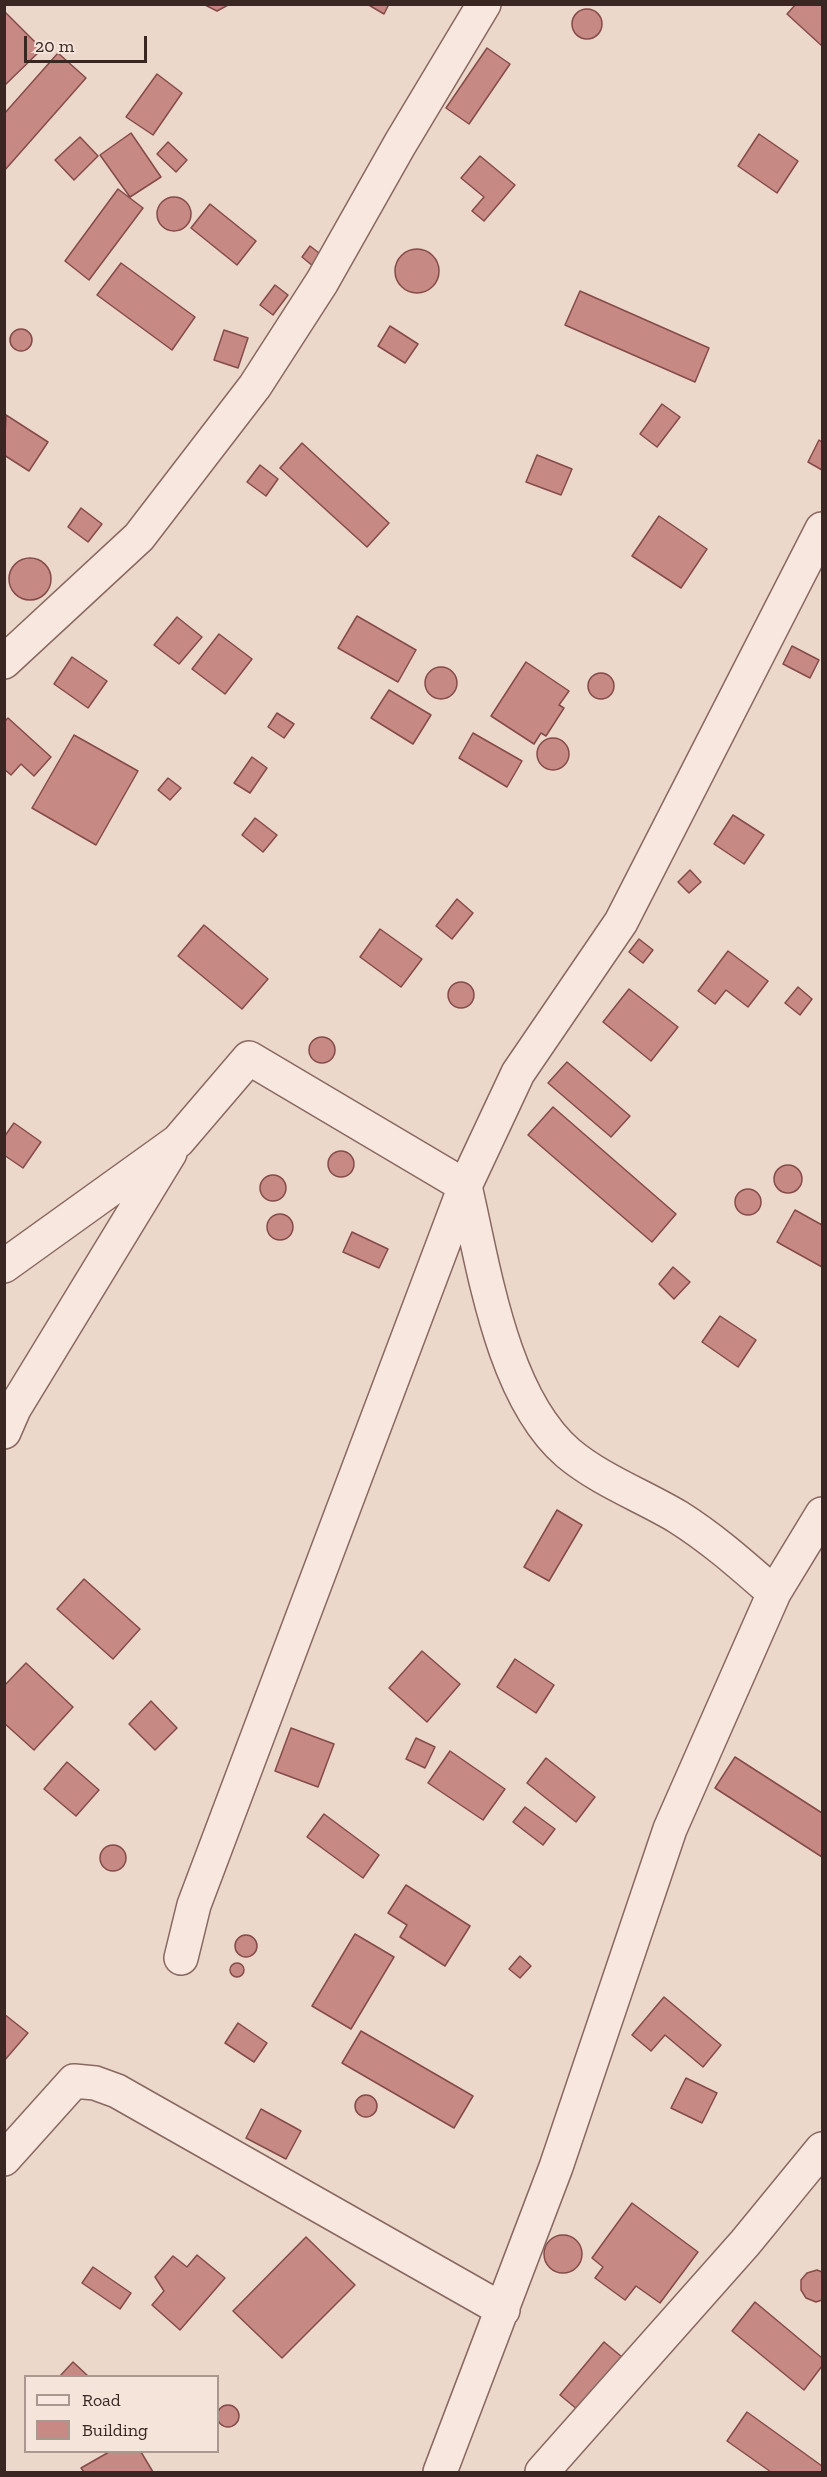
<!DOCTYPE html>
<html>
<head>
<meta charset="utf-8">
<style>
	body { margin:0 }
	#map { position:relative; width:827px; height:2477px; overflow:hidden; background:#ecd7cb; font-family:"Zilla Slab",serif }
	canvas { display:block }
	.frame { position:absolute; inset:0; border:6px solid #3a2622; pointer-events:none }
	.legend { position:absolute; left:24px; top:2375px; width:195px; height:78px; box-sizing:border-box; background:#f4e4da; border:2px solid #aa9890; margin:0; padding:8px 10px; list-style:none; font-size:18px; color:#3a2622 }
	.legend li { display:flex; align-items:center; gap:12px; height:30px }
	.legend b { width:30px; border:2px solid #aa9890 }
	.scale { position:absolute; left:24px; top:36px; width:123px; height:27px; box-sizing:border-box; border:3px solid #3a2622; border-top:0; padding-left:8px; font-size:18px; line-height:21px; white-space:nowrap; color:#3a2622; -webkit-text-stroke:4px #f4e4da; paint-order:stroke }
</style>
</head>
<body>
<div id="map">
<canvas width="827" height="2477"></canvas>
<div class="frame"></div>
<ul class="legend">
<li><b style="height:8px;background:#f7e7de"></b>Road</li>
<li><b style="height:16px;background:#c78984"></b>Building</li>
</ul>
<div class="scale">20 m</div>
</div>
<script>
const ctx = document.querySelector('canvas').getContext('2d');
ctx.lineJoin = 'round';
function fill(path, color) {
  ctx.fillStyle = color;
  ctx.fill(path, 'evenodd');
}
function strokePath(path, color, width, dash) {
  ctx.strokeStyle = color;
  ctx.lineWidth = width;
  ctx.lineCap = dash ? 'butt' : 'round';
  ctx.setLineDash(dash || []);
  ctx.stroke(path);
}
const building = new Path2D(`
	M 203,4 L 230,4 L 217,11 Z
	M 367,4 L 389,4 L 384,14 Z
	M 796,4 L 822,4 L 822,46 L 787,14 Z
	M572 24a15 15 0 1 1 30 0a15 15 0 1 1-30 0Z
	M 4,11 L 42,49 L 4,86 Z
	M 487,48 L 510,64 L 469,124 L 446,108 Z
	M 58,53 L 86,78 L 4,171 L 4,114 Z
	M 157,74 L 182,93 L 153,135 L 126,117 Z
	M 131,133 L 161,177 L 130,197 L 100,155 Z
	M 759,134 L 798,161 L 777,193 L 738,166 Z
	M 80,137 L 98,156 L 74,180 L 55,160 Z
	M 168,142 L 187,160 L 176,172 L 157,154 Z
	M 480,156 L 515,185 L 484,221 L 472,211 L 484,197 L 461,178 Z
	M 118,189 L 143,208 L 89,280 L 65,261 Z
	M157 214a17 17 0 1 1 34 0a17 17 0 1 1-34 0Z
	M 210,204 L 256,241 L 237,265 L 191,228 Z
	M 310,246 L 323,256 L 314,267 L 302,257 Z
	M395 271a22 22 0 1 1 44 0a22 22 0 1 1-44 0Z
	M 121,263 L 195,317 L 172,350 L 97,295 Z
	M 275,285 L 288,295 L 273,315 L 260,305 Z
	M 580,291 L 709,348 L 695,382 L 565,325 Z
	M 390,326 L 418,344 L 405,363 L 378,346 Z
	M10 340a11 11 0 1 1 22 0a11 11 0 1 1-22 0Z
	M 224,330 L 248,338 L 238,368 L 214,360 Z
	M 662,404 L 680,417 L 657,447 L 640,434 Z
	M 6,415 L 48,442 L 29,471 L 4,455 Z
	M 819,440 L 822,442 L 822,470 L 808,462 Z
	M 302,443 L 389,523 L 367,547 L 280,468 Z
	M 537,455 L 572,469 L 561,495 L 526,482 Z
	M 260,465 L 278,479 L 266,496 L 247,482 Z
	M 81,508 L 102,524 L 88,542 L 68,527 Z
	M 659,516 L 707,549 L 681,588 L 632,556 Z
	M9 579a21 21 0 1 1 42 0a21 21 0 1 1-42 0Z
	M 357,616 L 416,650 L 398,682 L 338,648 Z
	M 177,617 L 202,637 L 179,664 L 154,645 Z
	M 219,634 L 252,659 L 225,694 L 192,669 Z
	M 792,646 L 819,660 L 810,678 L 783,664 Z
	M 72,657 L 107,681 L 88,708 L 54,684 Z
	M 526,662 L 569,691 L 559,705 L 564,708 L 546,736 L 541,733 L 534,744 L 491,716 Z
	M425 683a16 16 0 1 1 32 0a16 16 0 1 1-32 0Z
	M588 686a13 13 0 1 1 26 0a13 13 0 1 1-26 0Z
	M 389,690 L 431,715 L 413,744 L 371,718 Z
	M 277,713 L 294,724 L 284,738 L 268,727 Z
	M 8,718 L 51,757 L 34,776 L 21,764 L 11,775 L 4,769 L 4,722 Z
	M 473,733 L 522,761 L 507,787 L 459,758 Z
	M 74,735 L 138,771 L 96,845 L 32,808 Z
	M537 754a16 16 0 1 1 32 0a16 16 0 1 1-32 0Z
	M 252,757 L 267,768 L 250,793 L 234,783 Z
	M 168,778 L 181,788 L 170,800 L 158,790 Z
	M 733,815 L 764,835 L 744,864 L 714,844 Z
	M 255,818 L 277,835 L 263,852 L 242,835 Z
	M 690,870 L 701,882 L 689,893 L 678,882 Z
	M 457,899 L 473,913 L 452,939 L 436,926 Z
	M 204,925 L 268,979 L 242,1009 L 178,956 Z
	M 380,929 L 422,959 L 401,987 L 360,957 Z
	M 639,939 L 653,950 L 643,963 L 629,952 Z
	M 728,951 L 768,981 L 748,1007 L 726,990 L 715,1004 L 698,991 Z
	M448 995a13 13 0 1 1 26 0a13 13 0 1 1-26 0Z
	M 798,987 L 812,999 L 800,1015 L 785,1003 Z
	M 629,989 L 678,1027 L 651,1061 L 603,1022 Z
	M309 1050a13 13 0 1 1 26 0a13 13 0 1 1-26 0Z
	M 567,1062 L 630,1116 L 611,1137 L 548,1083 Z
	M 553,1107 L 676,1214 L 652,1242 L 528,1135 Z
	M 14,1123 L 41,1142 L 23,1168 L 4,1155 L 4,1137 Z
	M328 1164a13 13 0 1 1 26 0a13 13 0 1 1-26 0Z
	M774 1179a14 14 0 1 1 28 0a14 14 0 1 1-28 0Z
	M260 1188a13 13 0 1 1 26 0a13 13 0 1 1-26 0Z
	M735 1202a13 13 0 1 1 26 0a13 13 0 1 1-26 0Z
	M 795,1210 L 822,1225 L 822,1267 L 777,1242 Z
	M267 1227a13 13 0 1 1 26 0a13 13 0 1 1-26 0Z
	M 352,1232 L 388,1249 L 379,1268 L 343,1252 Z
	M 673,1267 L 690,1282 L 674,1299 L 659,1284 Z
	M 720,1316 L 756,1340 L 738,1367 L 702,1342 Z
	M 557,1510 L 582,1525 L 549,1581 L 524,1567 Z
	M 84,1579 L 140,1629 L 113,1659 L 57,1609 Z
	M 422,1651 L 460,1684 L 427,1722 L 389,1688 Z
	M 515,1659 L 554,1685 L 536,1713 L 497,1687 Z
	M 26,1663 L 73,1707 L 34,1750 L 4,1723 L 4,1686 Z
	M 151,1701 L 177,1728 L 155,1750 L 129,1724 Z
	M 291,1728 L 334,1744 L 318,1787 L 275,1771 Z
	M 416,1738 L 435,1747 L 425,1768 L 406,1759 Z
	M 450,1751 L 505,1789 L 483,1820 L 428,1783 Z
	M 735,1757 L 822,1813 L 822,1857 L 715,1788 Z
	M 546,1758 L 595,1797 L 576,1822 L 527,1783 Z
	M 67,1762 L 99,1790 L 76,1816 L 44,1789 Z
	M 525,1807 L 555,1829 L 543,1845 L 513,1822 Z
	M 324,1814 L 379,1855 L 363,1878 L 307,1837 Z
	M100 1858a13 13 0 1 1 26 0a13 13 0 1 1-26 0Z
	M 406,1885 L 470,1926 L 445,1966 L 400,1937 L 407,1925 L 388,1913 Z
	M 355,1934 L 394,1957 L 351,2029 L 312,2006 Z
	M235 1946a11 11 0 1 1 22 0a11 11 0 1 1-22 0Z
	M 520,1956 L 531,1966 L 520,1978 L 509,1969 Z
	M230 1970a7 7 0 1 1 14 0a7 7 0 1 1-14 0Z
	M 664,1997 L 721,2045 L 703,2067 L 665,2035 L 651,2051 L 632,2035 Z
	M 4,2014 L 28,2033 L 4,2061 Z
	M 238,2023 L 267,2043 L 254,2062 L 225,2043 Z
	M 361,2031 L 473,2096 L 454,2128 L 342,2063 Z
	M 686,2078 L 717,2093 L 702,2123 L 671,2108 Z
	M355 2106a11 11 0 1 1 22 0a11 11 0 1 1-22 0Z
	M 261,2109 L 301,2131 L 286,2159 L 246,2138 Z
	M 632,2203 L 698,2252 L 660,2303 L 636,2286 L 625,2300 L 595,2278 L 603,2267 L 592,2258 Z
	M544 2254a19 19 0 1 1 38 0a19 19 0 1 1-38 0Z
	M 306,2237 L 355,2285 L 282,2358 L 233,2311 Z
	M 197,2255 L 225,2278 L 180,2330 L 152,2305 L 164,2291 L 155,2277 L 173,2256 L 187,2267 Z
	M 93,2267 L 131,2293 L 120,2309 L 82,2283 Z
	M 817,2270 L 822,2272 L 822,2300 L 816,2302 L 806,2298 L 801,2290 L 801,2280 L 807,2273 Z
	M 755,2302 L 822,2358 L 822,2366 L 804,2390 L 732,2331 Z
	M 604,2342 L 628,2362 L 584,2415 L 560,2395 Z
	M 73,2362 L 88,2376 L 60,2376 Z
	M217 2416a11 11 0 1 1 22 0a11 11 0 1 1-22 0Z
	M 747,2412 L 822,2466 L 822,2472 L 771,2472 L 727,2441 Z
	M 109,2452 L 141,2452 L 153,2472 L 84,2472 L 81,2468 Z`);
const minor = new Path2D(`
	M 4,662 L 139,537 L 255,386 L 322,282 L 400,144 L 484,4
	M 4,1266 L 178,1141 L 249,1058 L 465,1186 C 484,1268 502,1396 568,1453 C 600,1480 643,1496 678,1517 C 713,1539 743,1566 774,1593
	M 4,1432 L 14,1409 L 170,1153
	M 181,1958 L 194,1905 L 465,1186 L 518,1073 L 621,922 L 822,529
	M 4,2159 L 74,2081 L 95,2083 L 117,2091 L 503,2310
	M 440,2472 L 556,2167 L 670,1829 L 774,1593 L 822,1514
	M 542,2472 L 745,2243 L 822,2149`);
fill(building, '#c78984');
strokePath(building, '#854b48', 1.5);
strokePath(minor, '#886860', 36);
strokePath(minor, '#f7e7de', 33);
</script>
</body>
</html>
